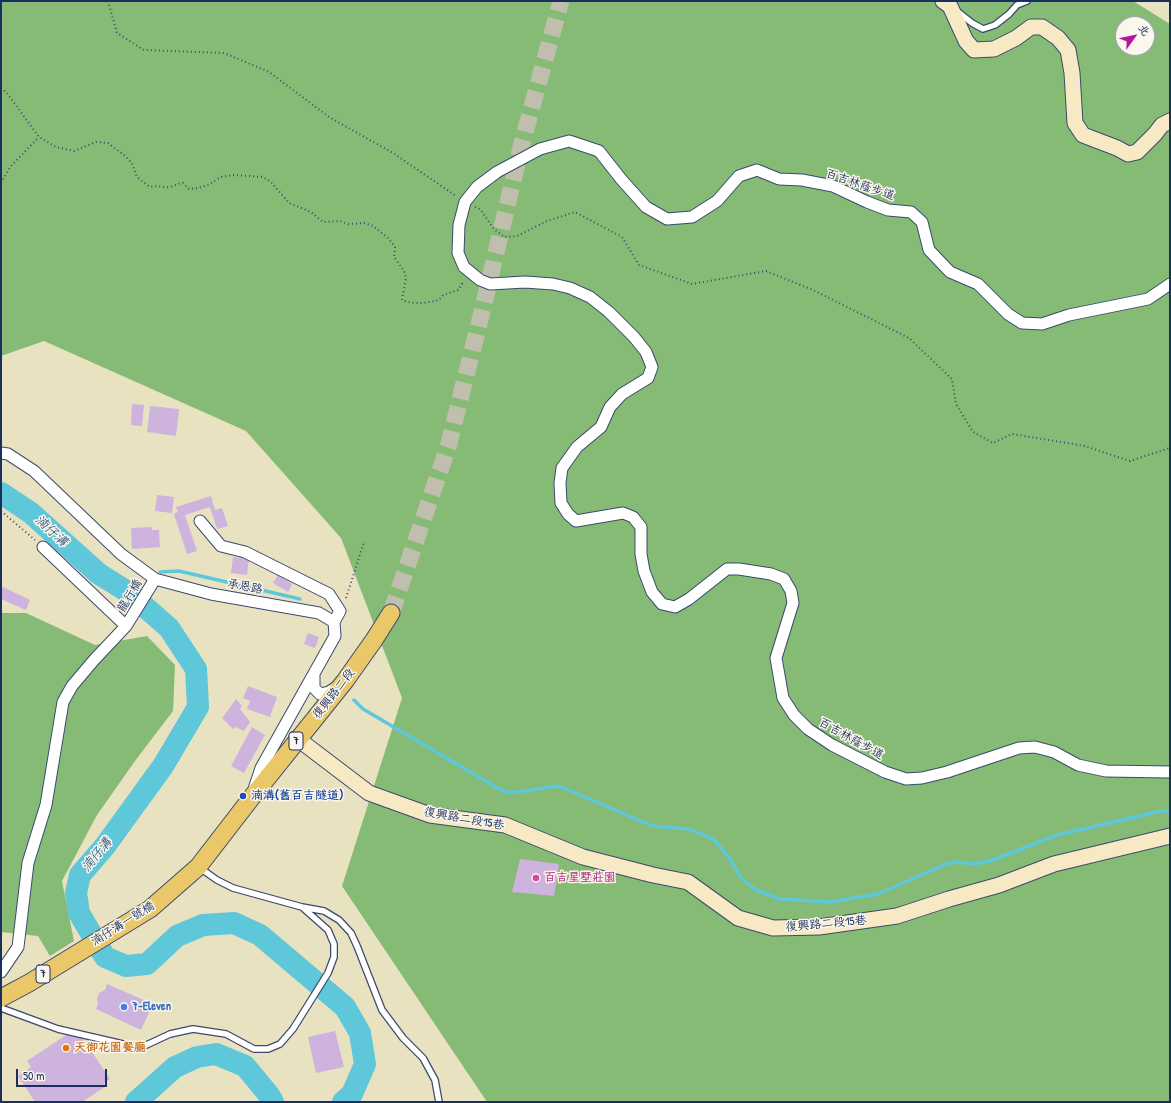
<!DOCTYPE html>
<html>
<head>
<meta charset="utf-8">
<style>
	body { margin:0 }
	#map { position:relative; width:1171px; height:1103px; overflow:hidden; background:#e9e2c1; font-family:"Patrick Hand","LXGW WenKai TC",sans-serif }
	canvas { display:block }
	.frame { position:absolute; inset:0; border:2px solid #1b2f5e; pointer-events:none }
	.north { position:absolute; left:1115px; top:16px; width:40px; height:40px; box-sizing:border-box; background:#fbf7ec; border:1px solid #a1a7b3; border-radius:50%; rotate:57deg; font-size:11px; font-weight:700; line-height:16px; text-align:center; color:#1b2f5e }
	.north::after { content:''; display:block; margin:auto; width:14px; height:18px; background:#b5179e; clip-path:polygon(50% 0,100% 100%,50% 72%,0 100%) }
	.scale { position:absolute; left:16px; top:1069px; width:91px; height:18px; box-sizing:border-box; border:2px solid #1b2f5e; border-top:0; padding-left:5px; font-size:12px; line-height:14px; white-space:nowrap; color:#1b2f5e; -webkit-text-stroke:3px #fbf7ec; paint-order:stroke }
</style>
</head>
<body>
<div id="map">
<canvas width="1171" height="1103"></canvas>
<div class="frame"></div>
<div class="north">北</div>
<div class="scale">50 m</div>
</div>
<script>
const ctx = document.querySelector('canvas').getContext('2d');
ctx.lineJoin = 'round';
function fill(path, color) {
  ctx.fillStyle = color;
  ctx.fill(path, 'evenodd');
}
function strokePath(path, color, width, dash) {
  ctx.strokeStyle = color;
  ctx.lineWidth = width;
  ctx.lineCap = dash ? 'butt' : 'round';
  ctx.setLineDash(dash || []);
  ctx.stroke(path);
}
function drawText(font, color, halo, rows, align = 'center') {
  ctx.font = font + ' "Patrick Hand","LXGW WenKai TC",sans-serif';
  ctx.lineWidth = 3;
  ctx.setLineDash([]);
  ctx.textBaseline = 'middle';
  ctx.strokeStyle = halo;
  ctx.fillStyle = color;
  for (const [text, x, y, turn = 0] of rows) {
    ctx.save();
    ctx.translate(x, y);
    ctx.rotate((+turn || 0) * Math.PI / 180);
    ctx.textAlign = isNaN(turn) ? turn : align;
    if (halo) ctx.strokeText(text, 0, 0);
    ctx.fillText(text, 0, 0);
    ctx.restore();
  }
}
const forest = new Path2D(`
	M 1,1 L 1133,1 L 1170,24 L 1170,1102 L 487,1102 L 342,886 L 402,698 L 341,538 L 246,431 L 44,341 L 1,356 ZM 1123,24 L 1147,24 L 1147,48 L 1123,48 Z
	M 1,613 L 26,613 L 95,645 L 147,636 L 175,665 L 173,711 L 135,761 L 97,815 L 62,881 L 74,941 L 50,956 L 38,936 L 1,932 Z`);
const stream = new Path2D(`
	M 160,572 L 179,571 L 300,599
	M 128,592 L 133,584
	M 354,700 L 363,709 L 501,790 L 511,793 L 556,786 L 564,788 L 652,826 L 689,829 L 713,839 L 729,857 L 741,878 L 756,890 L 780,899 L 829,902 L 878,894 L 946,864 L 955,862 L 974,864 L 990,861 L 1057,835 L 1161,811 L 1170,811`);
const river = new Path2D(`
	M 1,493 L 31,513 L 99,574 L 128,592 L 169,628 L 196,669 L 198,707 L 163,766 L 105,846 L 80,875 L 76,893 L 79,913 L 105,957 L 126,966 L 147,964 L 177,936 L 203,925 L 234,923 L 260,935 L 345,1007 L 360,1033 L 365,1064 L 352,1094 L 343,1102
	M 136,1102 L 175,1067 L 197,1057 L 216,1054 L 245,1066 L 269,1095 L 273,1102`);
const building = new Path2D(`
	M 132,404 L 144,405 L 142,426 L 131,425 Z
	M 150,406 L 179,409 L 176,436 L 147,432 Z
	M 157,495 L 174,497 L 172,513 L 155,511 Z
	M 211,496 L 215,510 L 222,508 L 228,526 L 217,529 L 210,507 L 185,515 L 197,551 L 187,554 L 174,514 L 178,512 L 176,507 Z
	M 152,527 L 152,530 L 159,530 L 160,547 L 132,549 L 131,528 Z
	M 233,557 L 249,559 L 247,575 L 231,573 Z
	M 278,575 L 292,584 L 288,592 L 273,583 Z
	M 3,587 L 30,600 L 26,610 L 1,599 L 1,593 Z
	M 308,633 L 319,637 L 315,648 L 304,644 Z
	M 248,686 L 277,697 L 270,717 L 247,709 L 250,701 L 243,698 Z
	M 236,699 L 242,706 L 240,709 L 250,722 L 244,731 L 236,727 L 233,729 L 222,718 Z
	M 252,727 L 265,735 L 244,773 L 231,766 Z
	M 520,859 L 559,864 L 554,896 L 512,892 Z
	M 107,984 L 153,1004 L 141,1030 L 96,1009 L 98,1004 L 97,999 L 99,993 L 105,990 Z
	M 335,1031 L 344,1067 L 316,1073 L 308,1037 Z
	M 69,1033 L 82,1037 L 110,1079 L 104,1083 L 106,1086 L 82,1102 L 35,1102 L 18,1076 L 31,1067 L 27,1061 Z`);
const primaryTunnel = new Path2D(`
	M 391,613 L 448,447 L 479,324 L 522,143 L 561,1`);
const path = new Path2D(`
	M 108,1 L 117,33 L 144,50 L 224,53 L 269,72 L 329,117 L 393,153 L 456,196
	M 1,88 L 7,93 L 39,137 L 56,147 L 74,151 L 96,142 L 108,143 L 124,155 L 132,163 L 137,177 L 150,187 C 158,185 163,188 170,187 C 175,186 178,183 183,183 L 189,189 L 198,188 L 208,185 L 221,177 L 234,175 L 263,177 L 271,182 L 289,203 L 311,212 L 323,222 L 340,221 L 348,224 L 364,223 L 373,226 L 388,238 L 395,247 L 394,257 L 404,271 L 406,278 L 402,300 C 414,305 426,303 439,300 L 443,295 L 458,290 L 462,284 L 462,280
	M 1,183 L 10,167 L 39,137
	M 475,207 L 480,209 L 494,229 L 504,237 L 517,236 L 547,221 L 575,212 L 622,237 L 639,265 L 692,284 L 766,271 L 813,290 L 909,338 L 952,379 L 956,404 L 973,432 L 993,443 L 1012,434 L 1085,446 L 1130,461 L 1170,448
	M 1,511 L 35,540
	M 346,598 L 364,542`);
const lane = new Path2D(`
	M 958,12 L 972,23 L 983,29 L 995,25 L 1009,14 L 1017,5 L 1027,1
	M 302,907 L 324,911 L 339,920 L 351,933 L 357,946 L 382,1010 L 403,1038 L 423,1058 L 435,1080 L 439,1102
	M 1,1008 L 58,1029 L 140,1048 L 170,1034 L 193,1029 L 226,1034 L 254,1049 L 268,1049 L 280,1044 L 293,1029 L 328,973 L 334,957 L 334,944 L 328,930 L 302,907 L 233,888 L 217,880 L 200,868`);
const street = new Path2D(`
	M 1170,284 L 1148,299 L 1069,315 L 1042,324 L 1022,323 L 1008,314 L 978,284 L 950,272 L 929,250 L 922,222 L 911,212 L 888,210 L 867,202 L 833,186 L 802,180 L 779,179 L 757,170 L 739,176 L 717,201 L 692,217 L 667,219 L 646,207 L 621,179 L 599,151 L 569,141 L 540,149 L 497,172 L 477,187 L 465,202 L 459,225 L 458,253 L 464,267 L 480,280 L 490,284 L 525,282 L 553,284 L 570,288 L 590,297 L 609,312 L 634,337 L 646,352 L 652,367 L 648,378 L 622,394 L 610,407 L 601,427 L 577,447 L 562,468 L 560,483 L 561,503 L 568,514 L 576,521 L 623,513 L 633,517 L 641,527 L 641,554 L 644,571 L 652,592 L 662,604 L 675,607 L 689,599 L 727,569 L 739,569 L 771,574 L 784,579 L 791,591 L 793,603 L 776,658 L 783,698 L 794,715 L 808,729 L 832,745 L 885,772 L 906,779 L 922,778 L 947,772 L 1019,748 L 1035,747 L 1054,752 L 1078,765 L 1106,771 L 1170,772
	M 1,453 L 8,454 L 34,471 L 121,554 L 155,579 L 211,594 L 319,613 L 334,622 L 335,636 L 261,768 L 254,789
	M 200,521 L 221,546 L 245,552 L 329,594 L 340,611 L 334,622
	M 43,547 L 126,626
	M 314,676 L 314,688 L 320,694 L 329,692 L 338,686
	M 1,972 L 18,947 L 28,863 L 46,805 L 63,702 L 72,686 L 94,660 L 126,626 L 155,579`);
const secondary = new Path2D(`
	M 943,1 L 950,6 L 966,41 L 974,50 L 994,49 L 1016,38 L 1031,27 L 1042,27 L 1058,38 L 1068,50 L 1072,73 L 1075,123 L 1083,135 L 1117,148 L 1128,154 L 1137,152 L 1155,134 L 1162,125 L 1170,121
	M 298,739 L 369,793 L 430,815 L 505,825 L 583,857 L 653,875 L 688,882 L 738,918 L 773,928 L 819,927 L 897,916 L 949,899 L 999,885 L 1054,864 L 1170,836`);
const primary = new Path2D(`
	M 1,998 L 29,983 L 150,909 L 198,867 L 252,797 L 345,681 L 374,640 L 391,613`);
const markers = [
	[243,796,4,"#1a4fb4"],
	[536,878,4,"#d1479c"],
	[124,1007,4,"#3f7fe0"],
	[66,1048,4,"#e8710a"]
];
const shields = [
	[296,741,14],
	[43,974,14]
];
const shieldNames = [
	["7",296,741],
	["7",43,974]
];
const streetNames = [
	["百吉林蔭步道",860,185,19],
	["承恩路",245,587,10],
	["龍行橋",130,596,-59],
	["復興路二段",334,694,-52],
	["百吉林蔭步道",851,739,29],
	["復興路二段15巷",464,819,10],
	["湳仔溝一號橋",123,924,-32],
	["復興路二段15巷",826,924,-5]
];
const transitNames = [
	["湳溝(舊百吉隧道)",251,796]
];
const hotelNames = [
	["百吉星墅莊園",544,878]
];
const shopNames = [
	["7-Eleven",132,1007]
];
const foodNames = [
	["天御花園餐廳",74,1048]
];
const waterNames = [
	["湳仔溝",51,531,42],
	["湳仔溝",97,855,-51]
];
fill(forest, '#86bb76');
strokePath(stream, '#5ec7da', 3.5);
strokePath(river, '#5ec7da', 22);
fill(building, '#cdb3dd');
strokePath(primaryTunnel, '#c0bead', 17, [17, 8]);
strokePath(lane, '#3a4a6d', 8);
strokePath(street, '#3a4a6d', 13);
strokePath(secondary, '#3a4a6d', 17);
strokePath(primary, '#3a4a6d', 19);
strokePath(path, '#3a4a6d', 2, [1, 3]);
strokePath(lane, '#fff', 5.5);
strokePath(street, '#fff', 11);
strokePath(secondary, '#f7e9c3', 15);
strokePath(primary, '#eac769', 17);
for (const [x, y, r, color] of markers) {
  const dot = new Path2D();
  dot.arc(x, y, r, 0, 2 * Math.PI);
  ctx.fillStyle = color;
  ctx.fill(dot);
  strokePath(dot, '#fbf7ec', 1.5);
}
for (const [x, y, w] of shields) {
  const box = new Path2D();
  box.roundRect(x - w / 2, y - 9, w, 18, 3);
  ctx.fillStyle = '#fbf7ec';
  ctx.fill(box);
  strokePath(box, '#1b2f5e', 1);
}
drawText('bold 11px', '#1b2f5e', null, shieldNames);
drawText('12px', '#1b2f5e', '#fbf7ec', streetNames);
drawText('bold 12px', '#164399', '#fbf7ec', transitNames, 'left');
drawText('bold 12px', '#b23c85', '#fbf7ec', hotelNames, 'left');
drawText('bold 12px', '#366cbe', '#fbf7ec', shopNames, 'left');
drawText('bold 12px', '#c56008', '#fbf7ec', foodNames, 'left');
drawText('italic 13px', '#2f5d83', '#fbf7ec', waterNames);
</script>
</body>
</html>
